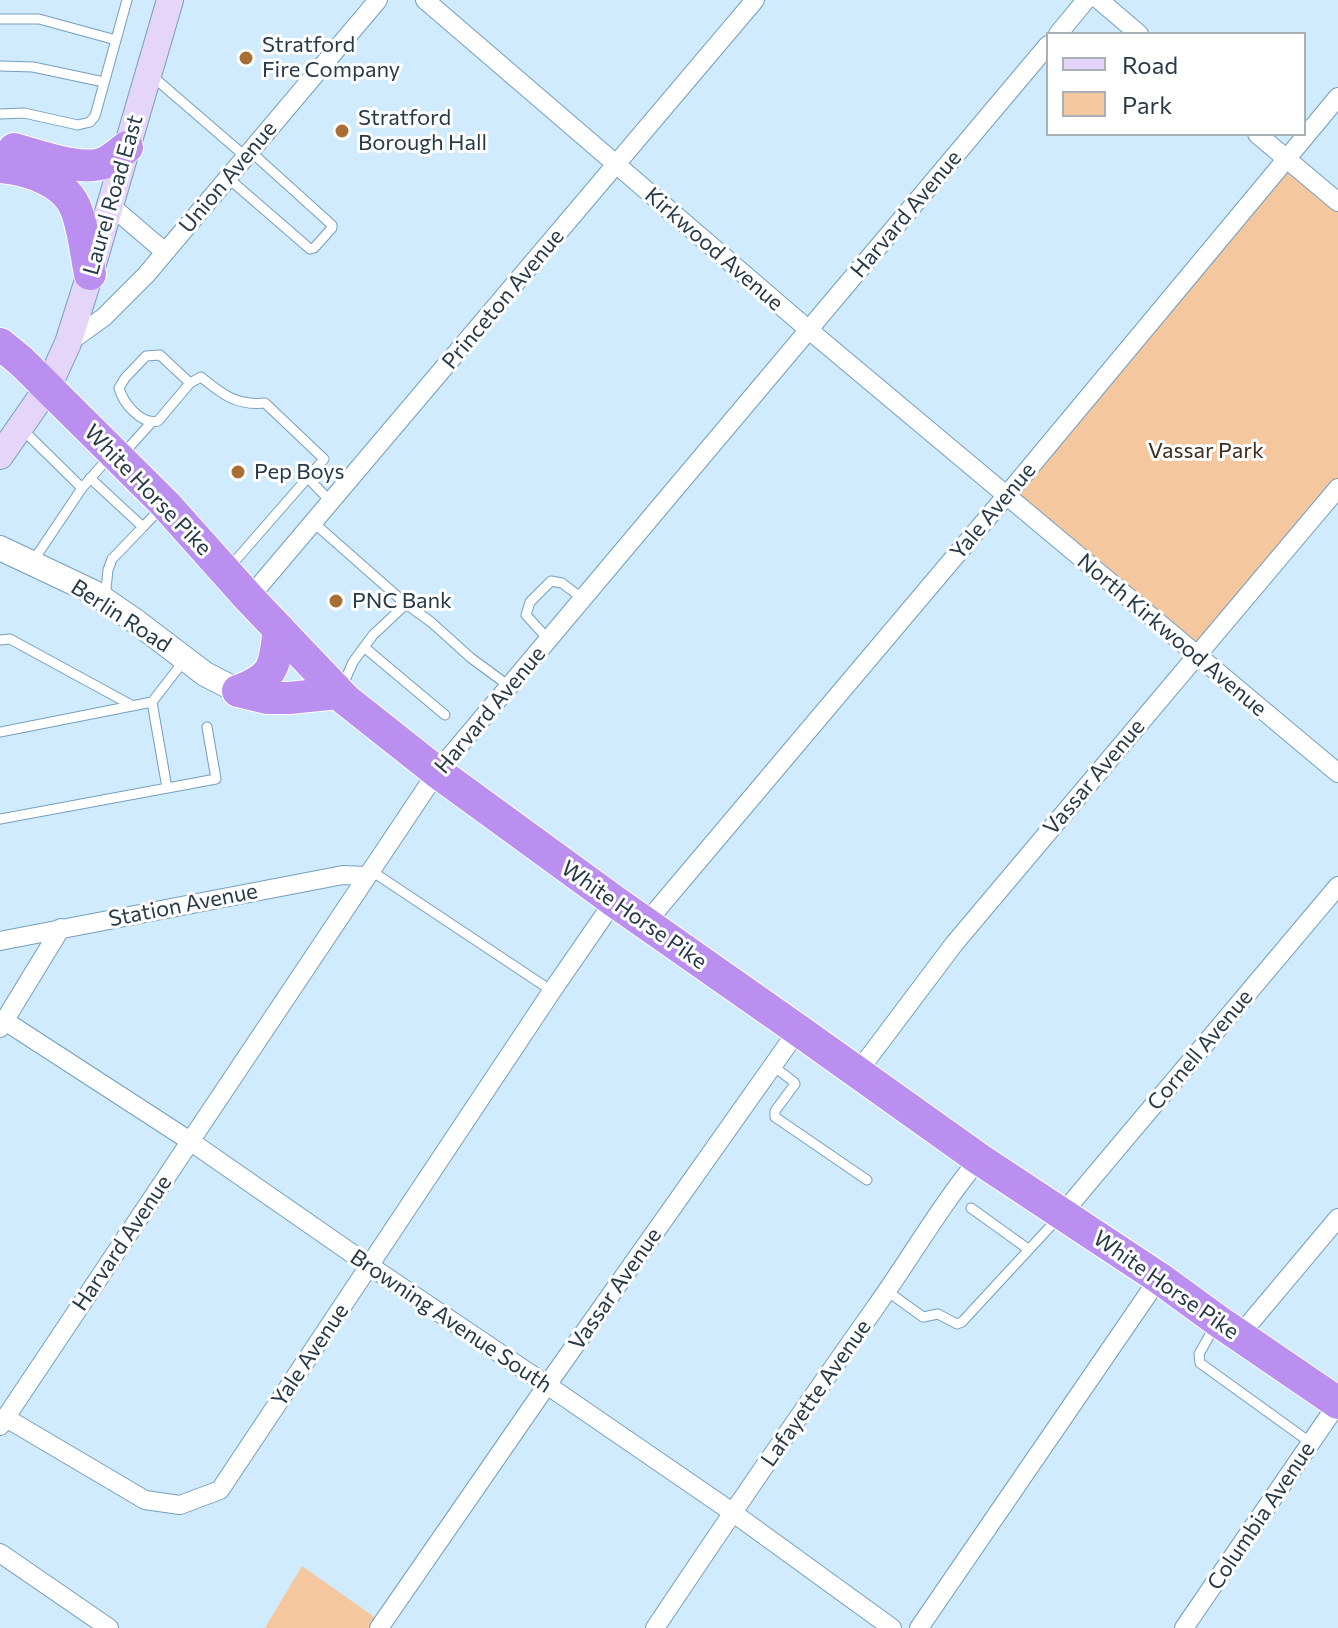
<!DOCTYPE html>
<html>
<head>
<meta charset="utf-8">
<style>
	body { margin:0 }
	#map { position:relative; width:1338px; height:1628px; overflow:hidden; background:#d0eafe; font-family:Commissioner,sans-serif }
	canvas { display:block }
	.legend { position:absolute; left:1046px; top:32px; width:260px; height:104px; box-sizing:border-box; background:#fff; border:2px solid #a9b0b5; margin:0; padding:10px 14px; list-style:none; font-size:24px; color:#283947 }
	.legend li { display:flex; align-items:center; gap:16px; height:40px }
	.legend b { width:40px; border:2px solid #a9b0b5 }
</style>
</head>
<body>
<div id="map">
<canvas width="1338" height="1628"></canvas>
<ul class="legend">
<li><b style="height:10px;background:#e5d5f9"></b>Road</li>
<li><b style="height:22px;background:#f5c79f"></b>Park</li>
</ul>
</div>
<script>
const ctx = document.querySelector('canvas').getContext('2d');
ctx.lineJoin = 'round';
function fill(path, color) {
  ctx.fillStyle = color;
  ctx.fill(path, 'evenodd');
}
function strokePath(path, color, width, dash) {
  ctx.strokeStyle = color;
  ctx.lineWidth = width;
  ctx.lineCap = dash ? 'butt' : 'round';
  ctx.setLineDash(dash || []);
  ctx.stroke(path);
}
function drawText(font, color, halo, rows, align = 'center') {
  ctx.font = font + ' Commissioner,sans-serif';
  ctx.lineWidth = 6;
  ctx.setLineDash([]);
  ctx.textBaseline = 'middle';
  ctx.strokeStyle = halo;
  ctx.fillStyle = color;
  for (const [text, x, y, turn = 0] of rows) {
    ctx.save();
    ctx.translate(x, y);
    ctx.rotate((+turn || 0) * Math.PI / 180);
    ctx.textAlign = isNaN(turn) ? turn : align;
    if (halo) ctx.strokeText(text, 0, 0);
    ctx.fillText(text, 0, 0);
    ctx.restore();
  }
}
const green = new Path2D(`
	M 1286,159 L 1338,202 L 1338,488 L 1197,655 L 1006,496 Z
	M 302,1566 L 380,1621 L 377,1628 L 265,1628 Z`);
const service = new Path2D(`
	M 0,19 L 39,19 L 116,40
	M 0,66 L 33,67 L 104,82
	M 151,75 L 246,157
	M 0,114 L 24,113 L 78,125 L 90,122 L 95,116 L 127,0
	M 228,178 L 310,249 L 314,248 L 332,228 L 332,225 L 250,151
	M 190,383 L 158,421 C 141,425 123,403 119,388 L 125,378 L 146,356 L 160,355 L 190,383 L 201,377 C 222,394 236,406 265,403 L 324,459 L 228,569
	M 22,429 L 82,488 L 110,456
	M 121,456 L 151,423
	M 90,478 L 143,527 L 160,509
	M 308,478 L 331,502
	M 314,523 L 406,604
	M 33,561 L 82,488
	M 105,598 L 108,570 L 112,559 L 143,527
	M 548,639 L 526,615 L 530,602 L 551,581 L 562,583 L 583,599
	M 0,640 L 10,639 L 133,706
	M 364,647 L 445,715
	M 342,687 L 353,662 L 373,635 L 406,604 L 431,622 L 471,658 L 509,686
	M 152,702 L 167,788
	M 0,732 L 152,702 L 183,662
	M 0,819 L 216,779 L 207,727
	M 370,870 L 552,991
	M 773,1066 L 794,1082 L 795,1084 L 775,1111 L 775,1117 L 867,1180
	M 971,1208 L 1028,1249
	M 887,1291 L 923,1317 L 938,1314 L 957,1324 L 962,1322 L 1059,1217
	M 1216,1324 L 1199,1354 L 1200,1363 L 1311,1443`);
const minor = new Path2D(`
	M 425,0 L 809,330 L 1338,773
	M 1099,0 L 1139,34
	M 1058,34 L 1086,0
	M 1257,134 L 1338,202
	M 110,205 L 165,252
	M 68,343 L 104,317 L 146,275 L 378,0
	M 249,598 L 755,0
	M 645,924 L 1006,496 L 1338,97
	M 0,941 L 343,875 L 366,876
	M 5,1021 L 190,1141 L 370,1266 L 547,1385 L 732,1512 L 892,1628
	M 0,1028 L 61,928
	M 857,1073 L 954,944 L 1338,488
	M 1062,1214 L 1338,886
	M 1239,1336 L 1338,1218
	M 6,1418 L 145,1500 L 180,1505 L 220,1490 L 552,991 L 614,901
	M 0,1426 L 437,772 L 1048,45
	M 0,1553 L 109,1628
	M 379,1628 L 547,1385 L 798,1030
	M 655,1628 C 727,1520 800,1414 875,1308 C 910,1259 940,1206 979,1159
	M 919,1628 L 1159,1278
	M 1184,1628 L 1338,1403`);
const tertiary = new Path2D(`
	M 0,548 L 93,592 L 138,623 L 205,674 L 238,691`);
const secondary = new Path2D(`
	M 0,456 L 48,387 L 68,343 L 90,274 L 170,0`);
const trunk = new Path2D(`
	M 14,149 C 37,155 84,173 106,162 C 114,158 120,152 127,147
	M 0,167 C 29,170 67,181 77,212 C 84,232 86,254 90,274
	M 0,344 L 21,361 L 165,504 L 249,598 L 346,700 L 437,772 L 614,901 L 798,1030 L 979,1159 L 1159,1278 L 1218,1321 L 1338,1403
	M 238,691 L 267,698 L 289,698 L 338,693
	M 238,691 C 276,676 274,667 279,629`);
const markers = [
	[246,58,8,"#ab6e32"],
	[342,131,8,"#ab6e32"],
	[238,472,8,"#ab6e32"],
	[336,601,8,"#ab6e32"]
];
const poiNames = [
	["Stratford",262,45],
	["Fire Company",262,70],
	["Stratford",358,118],
	["Borough Hall",358,143],
	["Pep Boys",254,472],
	["PNC Bank",352,601]
];
const streetNames = [
	["Union Avenue",228,177,-50],
	["Laurel Road East",113,195,-74],
	["Harvard Avenue",906,214,-50],
	["Kirkwood Avenue",714,249,41],
	["Princeton Avenue",503,299,-50],
	["White Horse Pike",148,490,46],
	["Yale Avenue",993,511,-50],
	["Berlin Road",121,616,33],
	["North Kirkwood Avenue",1172,635,40],
	["Harvard Avenue",490,710,-50],
	["Vassar Avenue",1094,777,-50],
	["Station Avenue",183,905,-11],
	["White Horse Pike",634,915,35],
	["Cornell Avenue",1200,1050,-50],
	["Harvard Avenue",122,1243,-56],
	["White Horse Pike",1166,1285,35],
	["Vassar Avenue",615,1289,-55],
	["Browning Avenue South",451,1321,34],
	["Yale Avenue",310,1355,-56],
	["Lafayette Avenue",816,1393,-55],
	["Columbia Avenue",1261,1516,-56]
];
const parkNames = [
	["Vassar Park",1206,451]
];
fill(green, '#f5c79f');
strokePath(service, '#759ebe', 11);
strokePath(minor, '#759ebe', 20);
strokePath(tertiary, '#759ebe', 26);
strokePath(secondary, '#759ebe', 28);
strokePath(trunk, '#fff', 34);
strokePath(service, '#fff', 9);
strokePath(minor, '#fff', 18);
strokePath(tertiary, '#fff', 24);
strokePath(secondary, '#e5d5f9', 26);
strokePath(trunk, '#ba8fef', 32);
for (const [x, y, r, color] of markers) {
  const dot = new Path2D();
  dot.arc(x, y, r, 0, 2 * Math.PI);
  ctx.fillStyle = color;
  ctx.fill(dot);
  strokePath(dot, '#fff', 3);
}
drawText('22px', '#283947', '#fff', poiNames, 'left');
drawText('22px', '#283947', '#fff', streetNames);
drawText('22px', '#3f2c1c', '#fff', parkNames);
</script>
</body>
</html>
